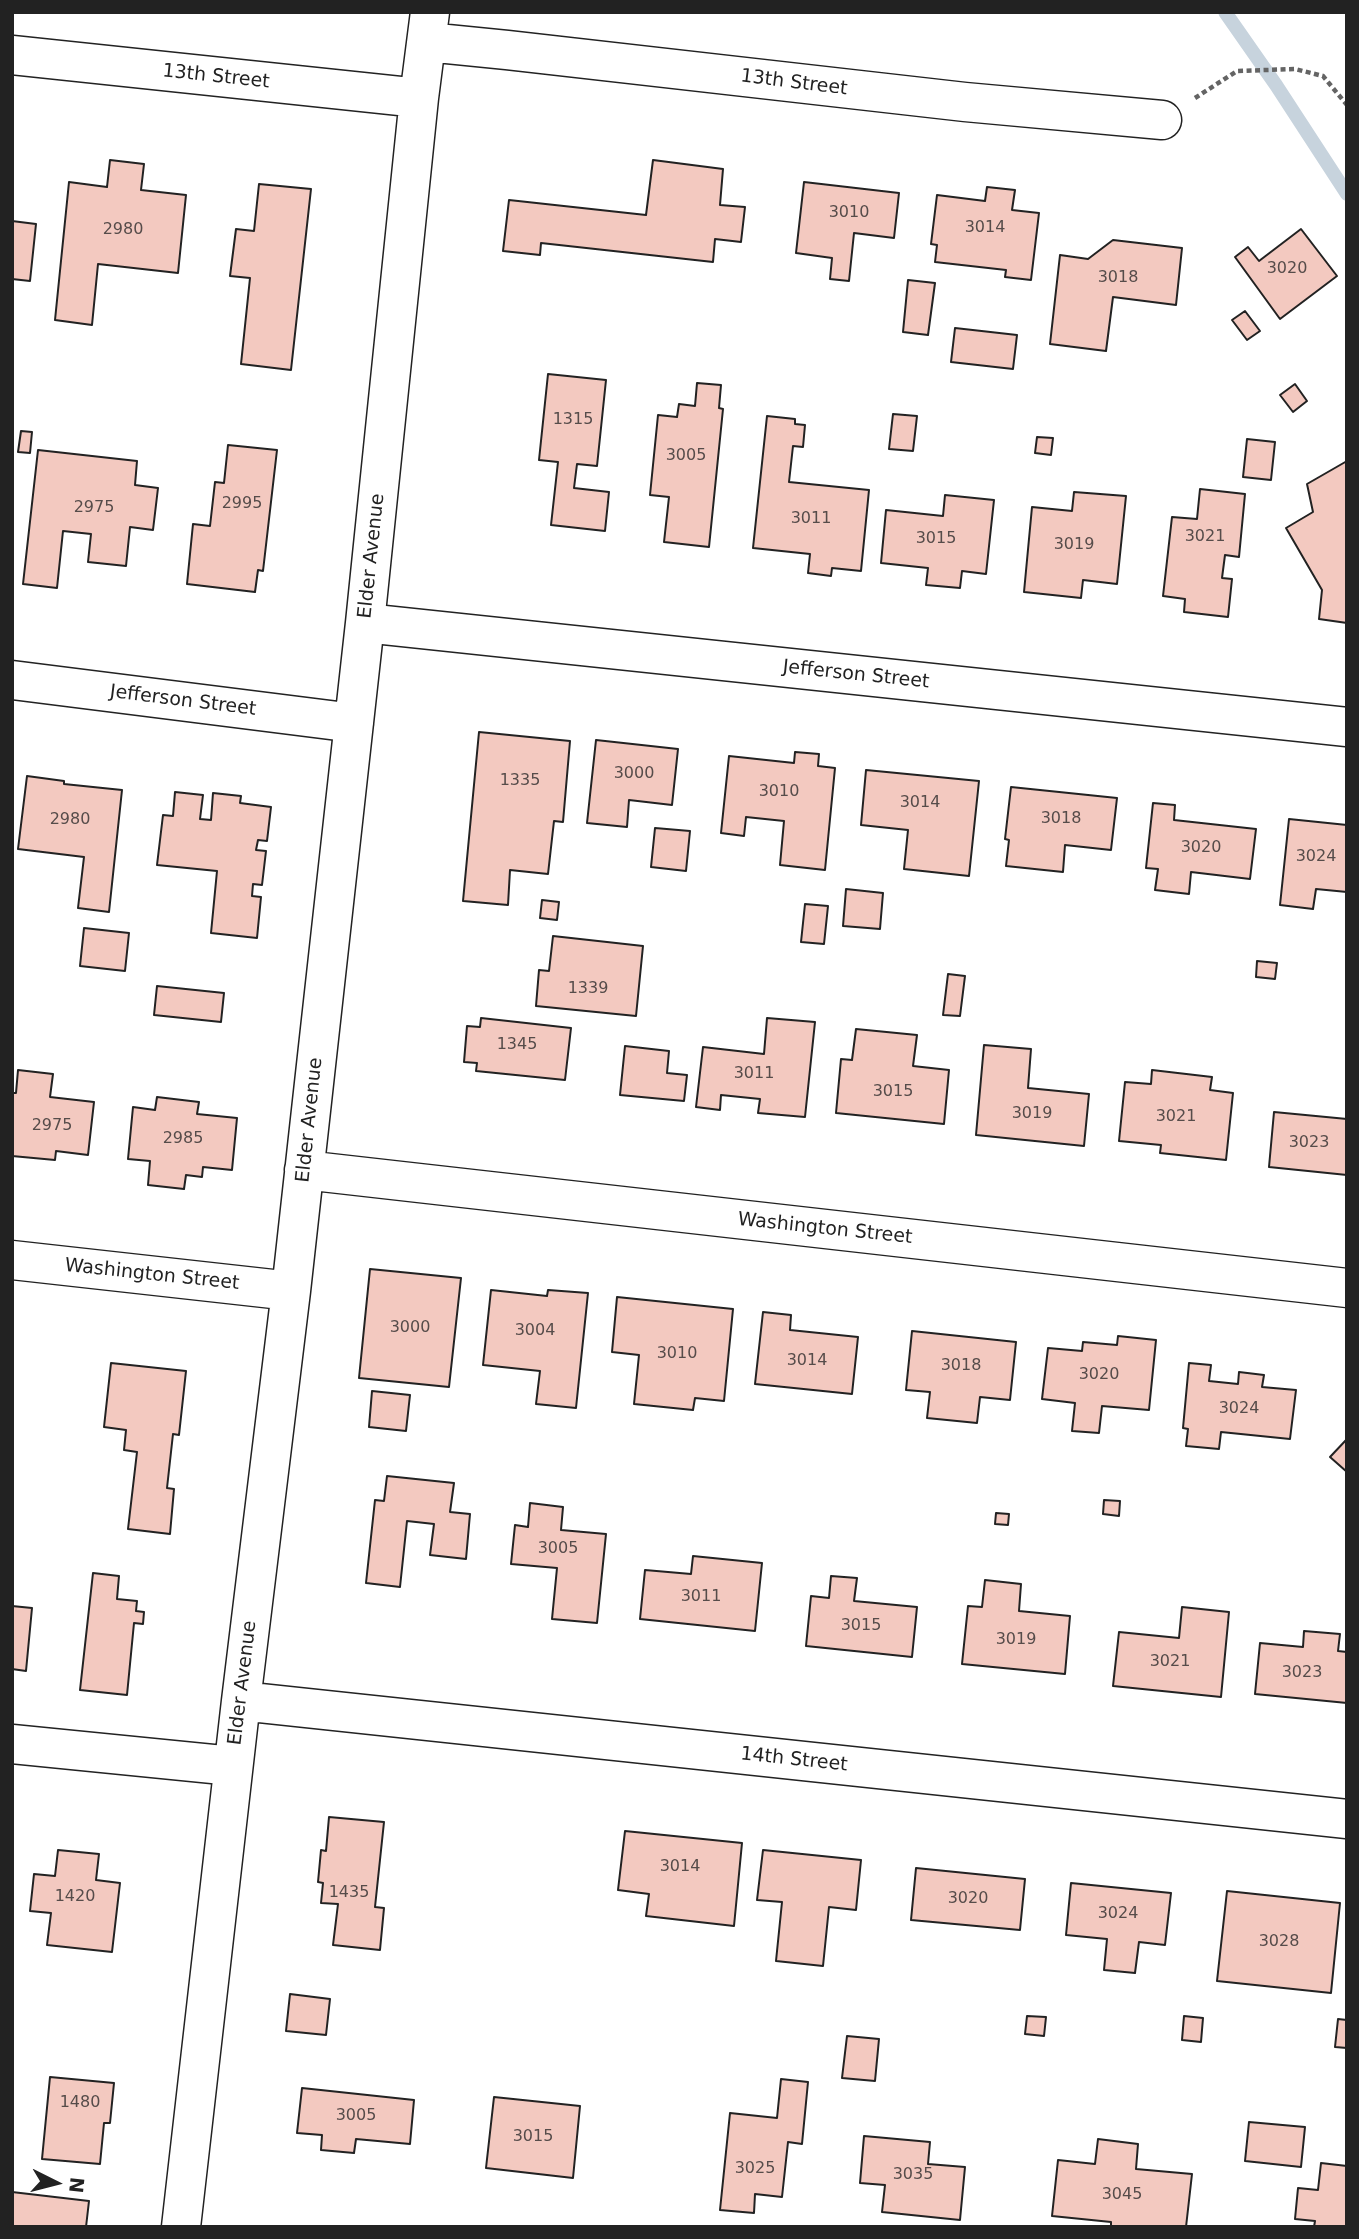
<!DOCTYPE html>
<html>
<head>
<meta charset="utf-8">
<style>
	body { margin:0 }
	#map { position:relative; width:1359px; height:2239px; overflow:hidden; background:#fff; font-family:"DejaVu Sans",sans-serif }
	canvas { display:block }
	.frame { position:absolute; inset:0; border:14px solid #222; pointer-events:none }
	.north { position:absolute; left:21px; top:2148px; width:70px; height:70px; -webkit-text-stroke:5px #fff; paint-order:stroke; rotate:96deg; font-size:19px; font-weight:700; line-height:28px; text-align:center; color:#222 }
	.north::after { content:''; display:block; margin:auto; width:24px; height:32px; background:#222; clip-path:polygon(50% 0,100% 100%,50% 72%,0 100%) }
</style>
</head>
<body>
<div id="map">
<canvas width="1359" height="2239"></canvas>
<div class="frame"></div>
<div class="north">N</div>
</div>
<script>
const ctx = document.querySelector('canvas').getContext('2d');
ctx.lineJoin = 'round';
function strokePath(path, color, width, dash) {
  ctx.strokeStyle = color;
  ctx.lineWidth = width;
  ctx.lineCap = dash ? 'butt' : 'round';
  ctx.setLineDash(dash || []);
  ctx.stroke(path);
}
function fill(path, color) {
  ctx.fillStyle = color;
  ctx.fill(path, 'evenodd');
}
function drawText(font, color, halo, rows, align = 'center') {
  ctx.font = font + ' "DejaVu Sans",sans-serif';
  ctx.lineWidth = 5;
  ctx.setLineDash([]);
  ctx.textBaseline = 'middle';
  ctx.strokeStyle = halo;
  ctx.fillStyle = color;
  for (const [text, x, y, turn = 0] of rows) {
    ctx.save();
    ctx.translate(x, y);
    ctx.rotate((+turn || 0) * Math.PI / 180);
    ctx.textAlign = isNaN(turn) ? turn : align;
    if (halo) ctx.strokeText(text, 0, 0);
    ctx.fillText(text, 0, 0);
    ctx.restore();
  }
}
const stream = new Path2D(`
	M 1225,12 L 1276,85 L 1347,194`);
const building = new Path2D(`
	M 110,160 L 144,164 L 141,190 L 186,195 L 178,273 L 98,264 L 92,325 L 55,320 L 69,182 L 107,187 Z
	M 653,160 L 723,169 L 720,205 L 745,207 L 741,242 L 715,239 L 713,262 L 541,243 L 540,255 L 503,251 L 509,200 L 646,215 Z
	M 804,182 L 899,193 L 894,238 L 854,233 L 849,281 L 830,279 L 832,258 L 796,253 Z
	M 259,184 L 311,189 L 291,370 L 241,364 L 250,278 L 230,276 L 236,229 L 254,231 Z
	M 987,187 L 1015,190 L 1012,210 L 1039,213 L 1031,280 L 1005,277 L 1006,270 L 935,262 L 937,245 L 931,244 L 937,195 L 985,201 Z
	M 12,221 L 36,224 L 30,281 L 12,279 Z
	M 1301,229 L 1337,276 L 1280,319 L 1235,257 L 1248,247 L 1259,261 Z
	M 1113,240 L 1182,248 L 1176,305 L 1113,297 L 1106,351 L 1050,344 L 1060,255 L 1088,259 Z
	M 908,280 L 935,283 L 928,335 L 903,332 Z
	M 1245,311 L 1260,331 L 1247,340 L 1232,320 Z
	M 955,328 L 1017,335 L 1013,369 L 951,362 Z
	M 548,374 L 606,380 L 597,466 L 577,464 L 574,488 L 609,492 L 605,531 L 551,525 L 558,462 L 539,460 Z
	M 697,383 L 721,385 L 719,408 L 723,409 L 709,547 L 664,542 L 669,497 L 650,495 L 658,415 L 677,417 L 679,404 L 695,406 Z
	M 1295,384 L 1307,401 L 1293,412 L 1280,395 Z
	M 893,414 L 917,416 L 913,451 L 889,449 Z
	M 767,416 L 795,419 L 795,424 L 805,425 L 803,447 L 793,446 L 789,482 L 869,490 L 861,571 L 832,568 L 831,576 L 808,573 L 810,554 L 753,548 Z
	M 21,431 L 32,432 L 30,453 L 18,452 Z
	M 1037,437 L 1053,438 L 1051,455 L 1035,453 Z
	M 1247,439 L 1275,442 L 1271,480 L 1243,477 Z
	M 228,445 L 277,450 L 263,571 L 258,570 L 255,592 L 187,584 L 193,524 L 210,526 L 215,482 L 224,483 Z
	M 38,450 L 137,461 L 135,485 L 158,488 L 153,530 L 130,527 L 126,566 L 88,562 L 91,534 L 63,531 L 57,588 L 23,584 Z
	M 1347,461 L 1347,623 L 1319,619 L 1322,590 L 1286,528 L 1313,512 L 1307,484 Z
	M 1200,489 L 1245,494 L 1239,557 L 1225,555 L 1222,578 L 1232,579 L 1228,617 L 1184,612 L 1185,599 L 1163,596 L 1172,517 L 1197,519 Z
	M 1074,492 L 1126,496 L 1117,584 L 1083,580 L 1081,598 L 1024,592 L 1032,507 L 1072,511 Z
	M 945,495 L 994,500 L 986,574 L 962,571 L 960,588 L 926,585 L 928,568 L 881,563 L 886,510 L 943,516 Z
	M 479,732 L 570,741 L 563,822 L 554,821 L 548,874 L 510,870 L 508,905 L 463,901 Z
	M 596,740 L 678,749 L 672,805 L 629,800 L 627,827 L 587,823 Z
	M 795,752 L 819,754 L 818,766 L 835,768 L 825,870 L 780,865 L 784,821 L 746,817 L 744,836 L 721,833 L 729,756 L 794,763 Z
	M 866,770 L 979,781 L 969,876 L 904,869 L 908,830 L 861,825 Z
	M 27,776 L 64,781 L 64,784 L 122,790 L 109,912 L 78,908 L 84,857 L 18,849 Z
	M 1011,787 L 1117,798 L 1111,850 L 1065,845 L 1063,872 L 1006,866 L 1009,840 L 1005,839 Z
	M 175,792 L 203,795 L 200,819 L 211,820 L 213,793 L 241,796 L 240,803 L 271,807 L 267,841 L 258,840 L 256,850 L 266,851 L 262,885 L 253,884 L 252,896 L 261,897 L 257,938 L 211,933 L 217,871 L 157,865 L 163,815 L 173,816 Z
	M 1153,803 L 1175,805 L 1174,820 L 1256,829 L 1250,879 L 1191,872 L 1189,894 L 1155,890 L 1158,869 L 1146,868 Z
	M 1289,819 L 1347,825 L 1347,892 L 1316,889 L 1313,909 L 1280,905 Z
	M 655,828 L 690,831 L 686,871 L 651,867 Z
	M 846,889 L 883,893 L 880,929 L 843,926 Z
	M 542,900 L 559,902 L 557,920 L 540,918 Z
	M 805,904 L 828,906 L 824,944 L 801,942 Z
	M 84,928 L 129,933 L 125,971 L 80,966 Z
	M 553,936 L 643,946 L 636,1016 L 536,1006 L 539,970 L 549,971 Z
	M 1257,961 L 1277,963 L 1275,979 L 1256,977 Z
	M 948,974 L 965,976 L 960,1016 L 943,1015 Z
	M 157,986 L 224,993 L 221,1022 L 154,1015 Z
	M 481,1018 L 571,1028 L 565,1080 L 476,1071 L 477,1063 L 464,1062 L 467,1026 L 480,1027 Z
	M 767,1018 L 815,1022 L 805,1117 L 758,1113 L 760,1099 L 721,1095 L 720,1110 L 696,1107 L 703,1047 L 764,1054 Z
	M 856,1029 L 917,1035 L 913,1066 L 949,1070 L 944,1124 L 836,1113 L 841,1059 L 852,1060 Z
	M 984,1045 L 1031,1049 L 1028,1088 L 1089,1094 L 1084,1146 L 976,1135 Z
	M 625,1046 L 669,1051 L 667,1073 L 687,1075 L 684,1101 L 620,1095 Z
	M 18,1070 L 53,1074 L 50,1097 L 94,1102 L 88,1155 L 56,1151 L 55,1160 L 12,1156 L 12,1093 L 16,1093 Z
	M 1152,1070 L 1212,1077 L 1210,1090 L 1233,1093 L 1226,1160 L 1160,1153 L 1161,1145 L 1119,1141 L 1125,1082 L 1151,1084 Z
	M 157,1097 L 199,1102 L 197,1114 L 237,1118 L 232,1170 L 203,1167 L 202,1177 L 186,1175 L 184,1189 L 148,1185 L 150,1161 L 128,1159 L 133,1107 L 155,1110 Z
	M 1274,1112 L 1347,1119 L 1347,1175 L 1269,1167 Z
	M 370,1269 L 461,1278 L 449,1387 L 359,1378 Z
	M 491,1290 L 547,1296 L 548,1290 L 588,1293 L 576,1408 L 536,1404 L 540,1371 L 483,1365 Z
	M 617,1297 L 733,1309 L 724,1401 L 695,1398 L 693,1410 L 634,1404 L 639,1355 L 612,1352 Z
	M 763,1312 L 791,1315 L 790,1330 L 858,1337 L 852,1394 L 755,1384 Z
	M 912,1331 L 1016,1342 L 1010,1400 L 980,1397 L 977,1423 L 927,1418 L 930,1392 L 906,1390 Z
	M 1118,1336 L 1156,1340 L 1149,1410 L 1102,1406 L 1099,1433 L 1072,1431 L 1075,1403 L 1042,1399 L 1048,1348 L 1082,1351 L 1083,1342 L 1117,1345 Z
	M 111,1363 L 186,1371 L 179,1435 L 173,1434 L 167,1488 L 174,1489 L 170,1534 L 128,1529 L 137,1452 L 124,1450 L 126,1430 L 104,1427 Z
	M 1189,1363 L 1211,1365 L 1209,1381 L 1238,1384 L 1239,1372 L 1264,1375 L 1262,1387 L 1296,1390 L 1290,1439 L 1221,1432 L 1219,1449 L 1186,1446 L 1188,1429 L 1183,1428 Z
	M 372,1391 L 410,1395 L 406,1431 L 369,1427 Z
	M 1347,1439 L 1347,1472 L 1330,1457 Z
	M 387,1476 L 454,1483 L 450,1512 L 470,1514 L 466,1559 L 430,1555 L 434,1524 L 407,1521 L 400,1587 L 366,1583 L 375,1500 L 384,1501 Z
	M 1104,1500 L 1120,1501 L 1119,1516 L 1103,1514 Z
	M 530,1503 L 563,1507 L 561,1530 L 606,1534 L 597,1623 L 552,1619 L 557,1568 L 511,1564 L 515,1525 L 528,1527 Z
	M 996,1513 L 1009,1514 L 1008,1525 L 995,1524 Z
	M 693,1556 L 762,1563 L 755,1631 L 640,1619 L 645,1570 L 691,1574 Z
	M 93,1573 L 119,1576 L 117,1599 L 137,1601 L 136,1611 L 144,1612 L 143,1624 L 134,1623 L 127,1695 L 80,1690 Z
	M 831,1576 L 857,1578 L 854,1601 L 917,1607 L 912,1657 L 806,1646 L 811,1596 L 829,1598 Z
	M 985,1580 L 1021,1584 L 1019,1611 L 1070,1616 L 1065,1674 L 962,1664 L 968,1606 L 982,1607 Z
	M 12,1606 L 32,1608 L 26,1671 L 12,1669 Z
	M 1182,1607 L 1229,1612 L 1221,1697 L 1113,1686 L 1119,1632 L 1179,1638 Z
	M 1304,1631 L 1340,1634 L 1338,1651 L 1347,1652 L 1347,1703 L 1255,1694 L 1260,1643 L 1303,1647 Z
	M 329,1817 L 384,1822 L 375,1907 L 384,1908 L 380,1950 L 333,1945 L 338,1904 L 321,1903 L 323,1883 L 318,1882 L 321,1850 L 326,1851 Z
	M 625,1831 L 742,1843 L 734,1926 L 646,1916 L 649,1894 L 618,1890 Z
	M 58,1850 L 99,1854 L 96,1880 L 120,1883 L 112,1952 L 47,1945 L 51,1913 L 30,1911 L 34,1874 L 55,1876 Z
	M 763,1850 L 861,1860 L 856,1910 L 829,1907 L 823,1966 L 776,1961 L 782,1902 L 757,1900 Z
	M 916,1868 L 1025,1879 L 1020,1930 L 911,1920 Z
	M 1071,1883 L 1171,1893 L 1165,1945 L 1139,1942 L 1135,1973 L 1104,1970 L 1107,1939 L 1066,1935 Z
	M 1227,1891 L 1340,1903 L 1331,1993 L 1217,1981 Z
	M 290,1994 L 330,1999 L 326,2035 L 286,2031 Z
	M 1027,2016 L 1046,2017 L 1044,2036 L 1025,2034 Z
	M 1184,2016 L 1203,2018 L 1201,2042 L 1182,2040 Z
	M 1338,2019 L 1347,2020 L 1347,2048 L 1335,2047 Z
	M 847,2036 L 879,2039 L 875,2081 L 842,2078 Z
	M 50,2077 L 114,2083 L 110,2123 L 104,2123 L 100,2164 L 42,2159 Z
	M 781,2079 L 808,2082 L 802,2144 L 788,2142 L 782,2197 L 755,2194 L 754,2213 L 720,2210 L 730,2113 L 777,2118 Z
	M 302,2088 L 414,2100 L 410,2144 L 356,2139 L 354,2153 L 321,2150 L 322,2135 L 297,2133 Z
	M 494,2097 L 580,2106 L 573,2178 L 486,2168 Z
	M 1249,2122 L 1305,2127 L 1301,2167 L 1245,2161 Z
	M 864,2136 L 930,2142 L 928,2164 L 965,2167 L 960,2220 L 882,2212 L 885,2185 L 860,2183 Z
	M 1098,2139 L 1138,2144 L 1136,2169 L 1192,2174 L 1186,2227 L 1111,2227 L 1111,2222 L 1052,2216 L 1058,2160 L 1095,2164 Z
	M 1321,2163 L 1347,2166 L 1347,2227 L 1314,2227 L 1315,2221 L 1295,2219 L 1298,2188 L 1318,2190 Z
	M 12,2192 L 89,2201 L 86,2227 L 12,2227 Z`);
const path = new Path2D(`
	M 1195,98 L 1237,71 L 1295,69 L 1323,76 L 1347,105`);
const minor = new Path2D(`
	M 427,42 L 507,50 L 965,102 L 1162,120
	M 12,55 L 419,98
	M 365,623 L 1347,727
	M 12,680 L 354,723
	M 304,1170 L 1347,1288
	M 12,1260 L 291,1291
	M 241,1701 L 1347,1819
	M 12,1744 L 233,1766
	M 181,2227 L 241,1701 L 291,1291 L 365,623 L 419,98 L 430,12`);
const numberNames = [
	["3010",849,213],
	["3014",985,228],
	["2980",123,230],
	["3020",1287,269],
	["3018",1118,278],
	["1315",573,420],
	["3005",686,456],
	["2995",242,504],
	["2975",94,508],
	["3011",811,519],
	["3021",1205,537],
	["3015",936,539],
	["3019",1074,545],
	["3000",634,774],
	["1335",520,781],
	["3010",779,792],
	["3014",920,803],
	["3018",1061,819],
	["2980",70,820],
	["3020",1201,848],
	["3024",1316,857],
	["1339",588,989],
	["1345",517,1045],
	["3011",754,1074],
	["3015",893,1092],
	["3019",1032,1114],
	["3021",1176,1117],
	["2975",52,1126],
	["2985",183,1139],
	["3023",1309,1143],
	["3000",410,1328],
	["3004",535,1331],
	["3010",677,1354],
	["3014",807,1361],
	["3018",961,1366],
	["3020",1099,1375],
	["3024",1239,1409],
	["3005",558,1549],
	["3011",701,1597],
	["3015",861,1626],
	["3019",1016,1640],
	["3021",1170,1662],
	["3023",1302,1673],
	["3014",680,1867],
	["1435",349,1893],
	["1420",75,1897],
	["3020",968,1899],
	["3024",1118,1914],
	["3028",1279,1942],
	["1480",80,2103],
	["3005",356,2116],
	["3015",533,2137],
	["3025",755,2169],
	["3035",913,2175],
	["3045",1122,2195]
];
const streetNames = [
	["13th Street",216,77,6],
	["13th Street",794,83,7],
	["Elder Avenue",372,556,-84],
	["Jefferson Street",856,675,6],
	["Jefferson Street",183,701,7],
	["Elder Avenue",310,1120,-84],
	["Washington Street",825,1229,6],
	["Washington Street",152,1275,6],
	["Elder Avenue",243,1683,-83],
	["14th Street",794,1760,6]
];
strokePath(stream, '#c7d3dd', 14);
fill(building, '#f3c9c0');
strokePath(building, '#222', 2);
strokePath(minor, '#222', 41);
strokePath(path, '#646464', 4.5, [5, 3.5]);
strokePath(minor, '#fff', 38);
drawText('16px', '#564c4a', null, numberNames);
drawText('19px', '#222', '#fff', streetNames);
</script>
</body>
</html>
